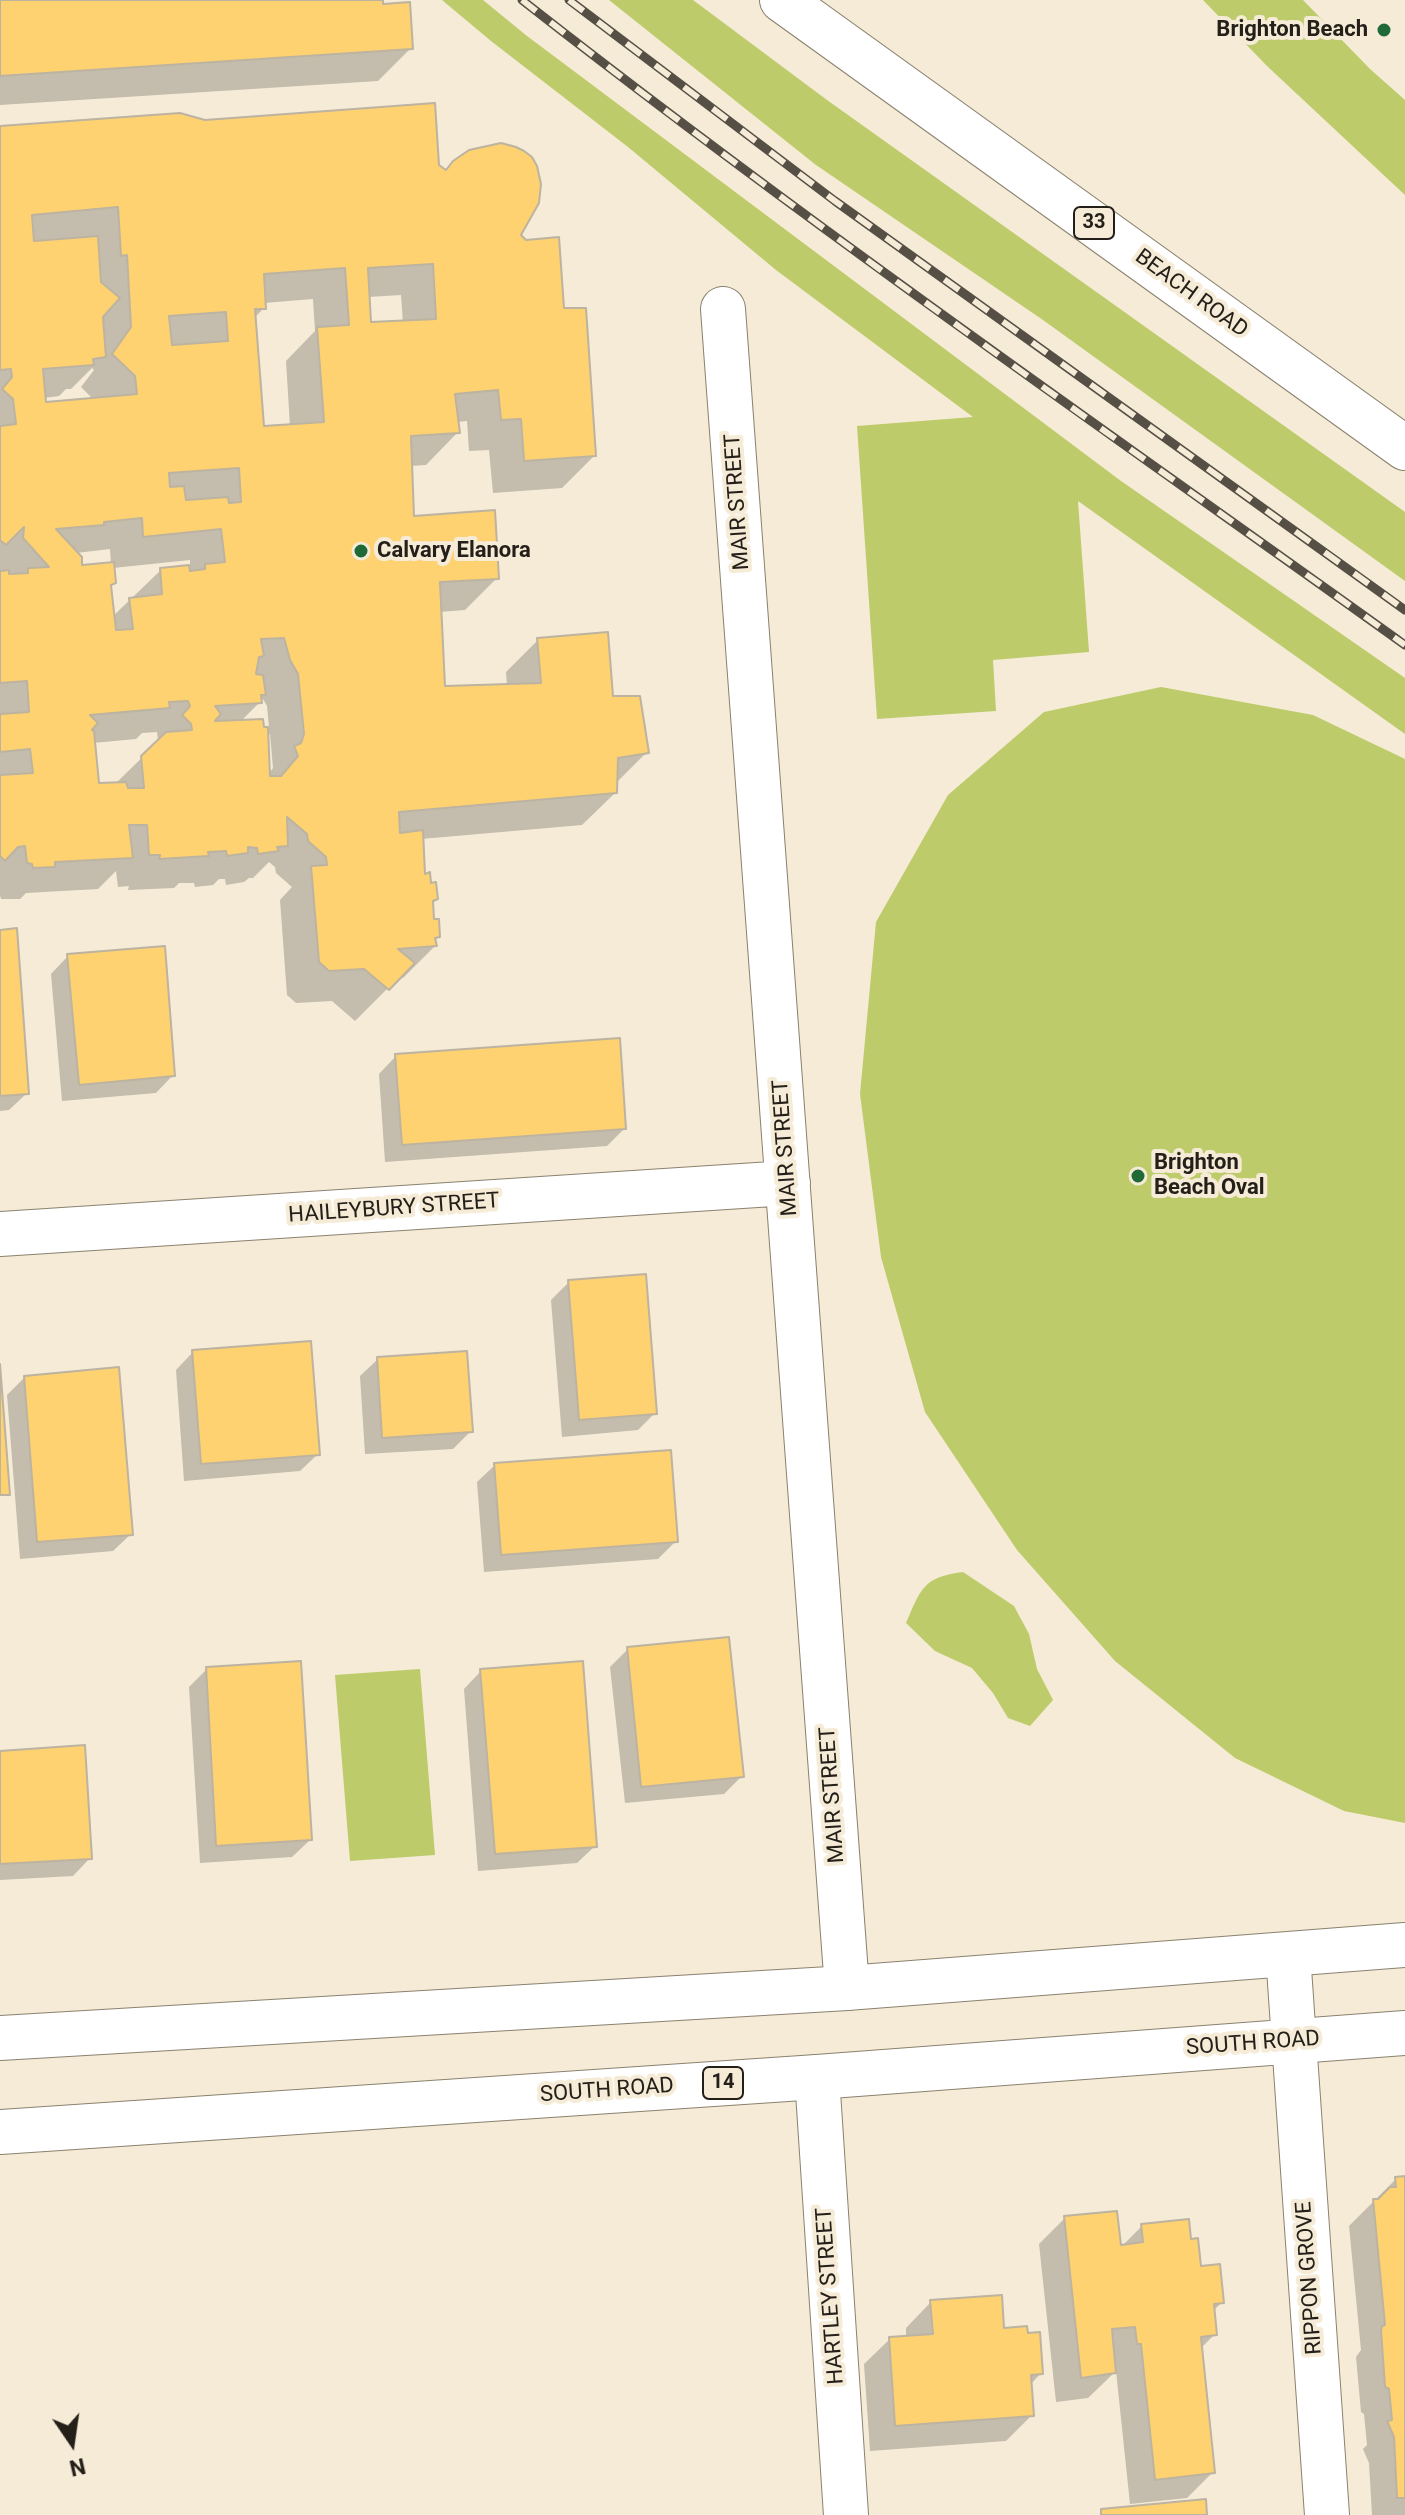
<!DOCTYPE html>
<html>
<head>
<meta charset="utf-8">
<style>
	body { margin:0 }
	#map { position:relative; width:1405px; height:2515px; overflow:hidden; background:#f5ebd7; font-family:Roboto,sans-serif }
	canvas { display:block }
	.north { position:absolute; left:32px; top:2403px; width:80px; height:80px; -webkit-text-stroke:6px #f5ebd7; paint-order:stroke; rotate:167deg; font-size:22px; font-weight:700; line-height:32px; text-align:center; color:#242019 }
	.north::after { content:''; display:block; margin:auto; width:28px; height:36px; background:#242019; clip-path:polygon(50% 0,100% 100%,50% 72%,0 100%) }
</style>
</head>
<body>
<div id="map">
<canvas width="1405" height="2515"></canvas>
<div class="north">N</div>
</div>
<script>
const ctx = document.querySelector('canvas').getContext('2d');
ctx.lineJoin = 'round';
function fill(path, color) {
  ctx.fillStyle = color;
  ctx.fill(path, 'evenodd');
}
function strokePath(path, color, width, dash) {
  ctx.strokeStyle = color;
  ctx.lineWidth = width;
  ctx.lineCap = dash ? 'butt' : 'round';
  ctx.setLineDash(dash || []);
  ctx.stroke(path);
}
function drawText(font, color, halo, rows, align = 'center') {
  ctx.font = font + ' Roboto,sans-serif';
  ctx.lineWidth = 8;
  ctx.setLineDash([]);
  ctx.textBaseline = 'middle';
  ctx.strokeStyle = halo;
  ctx.fillStyle = color;
  for (const [text, x, y, turn = 0] of rows) {
    ctx.save();
    ctx.translate(x, y);
    ctx.rotate((+turn || 0) * Math.PI / 180);
    ctx.textAlign = isNaN(turn) ? turn : align;
    if (halo) ctx.strokeText(text, 0, 0);
    ctx.fillText(text, 0, 0);
    ctx.restore();
  }
}
const green = new Path2D(`
	M 442,0 L 483,0 L 527,36 L 1121,481 L 1405,678 L 1405,734 L 1078,501 L 1089,652 L 993,660 L 996,711 L 877,719 L 857,426 L 973,417 L 776,270 L 628,147 L 491,41 Z
	M 609,0 L 693,0 L 827,100 L 1405,512 L 1405,581 L 1043,320 L 816,165 Z
	M 1203,0 L 1303,0 L 1370,69 L 1405,100 L 1405,195 L 1267,66 Z
	M 1161,687 L 1313,715 L 1405,759 L 1405,1823 L 1344,1811 L 1235,1758 L 1115,1661 L 1017,1550 L 925,1412 L 881,1257 L 860,1094 L 876,922 L 948,795 L 1044,712 Z
	M 963,1572 L 1014,1606 L 1029,1634 L 1037,1669 L 1053,1700 L 1030,1726 L 1008,1718 L 993,1693 L 972,1668 L 935,1651 L 906,1623 C 921,1589 923,1577 963,1572 Z
	M 420,1669 L 435,1855 L 350,1861 L 335,1675 Z`);
const shadow = new Path2D(`
	M 0,0 L 381,0 L 381,6 L 411,48 L 378,81 L 0,105 Z
	M 204,122 L 438,166 L 519,235 L 563,310 L 594,456 L 562,488 L 493,493 L 489,450 L 469,451 L 467,421 L 457,422 L 458,432 L 426,465 L 410,466 L 412,518 L 497,578 L 465,610 L 439,612 L 443,688 L 507,686 L 506,672 L 538,640 L 611,698 L 647,752 L 615,784 L 615,793 L 582,825 L 421,839 L 423,876 L 436,899 L 431,904 L 432,921 L 438,936 L 434,940 L 435,946 L 403,978 L 398,978 L 355,1021 L 332,1001 L 296,1003 L 287,995 L 280,900 L 292,887 L 276,873 L 275,867 L 269,862 L 253,878 L 249,878 L 244,882 L 226,885 L 225,879 L 219,879 L 213,885 L 195,887 L 194,883 L 179,883 L 174,888 L 128,890 L 129,886 L 118,887 L 116,871 L 98,889 L 26,893 L 20,899 L 1,899 L 0,895 L 0,128 ZM 401,295 L 403,323 L 369,324 L 368,297 ZM 313,299 L 315,331 L 286,361 L 290,426 L 262,428 L 254,318 L 264,308 L 264,303 ZM 92,368 L 94,370 L 81,387 L 94,400 L 44,404 L 44,398 L 59,396 L 66,389 L 71,389 ZM 110,549 L 111,565 L 80,567 L 76,553 ZM 190,560 L 190,567 L 161,570 L 112,617 L 109,588 L 114,583 L 113,568 ZM 263,699 L 267,706 L 269,728 L 262,730 L 240,722 ZM 157,732 L 158,740 L 152,748 L 115,784 L 97,786 L 93,743 L 136,739 L 142,733 ZM 266,734 L 270,734 L 273,768 L 268,775 Z
	M 0,932 L 27,1093 L 9,1110 L 0,1111 Z
	M 68,956 L 173,1075 L 156,1093 L 62,1101 L 51,974 Z
	M 396,1056 L 624,1129 L 607,1146 L 385,1162 L 379,1074 Z
	M 569,1282 L 655,1413 L 638,1430 L 562,1437 L 551,1300 Z
	M 193,1352 L 318,1454 L 300,1471 L 184,1481 L 176,1370 Z
	M 378,1359 L 471,1431 L 453,1449 L 365,1454 L 360,1376 Z
	M 25,1377 L 131,1534 L 113,1551 L 20,1559 L 7,1395 Z
	M 495,1465 L 676,1541 L 658,1559 L 484,1572 L 477,1482 Z
	M 628,1649 L 742,1776 L 724,1794 L 625,1803 L 610,1667 Z
	M 207,1669 L 310,1840 L 292,1857 L 200,1863 L 189,1687 Z
	M 481,1671 L 595,1846 L 577,1863 L 478,1871 L 464,1689 Z
	M 0,1753 L 90,1858 L 73,1876 L 0,1880 Z
	M 1405,2178 L 1405,2515 L 1372,2515 L 1369,2463 L 1363,2449 L 1367,2445 L 1364,2414 L 1361,2412 L 1356,2357 L 1361,2350 L 1349,2226 L 1396,2179 Z
	M 1065,2218 L 1120,2248 L 1142,2226 L 1189,2241 L 1199,2268 L 1222,2302 L 1213,2311 L 1215,2334 L 1200,2349 L 1213,2472 L 1187,2498 L 1130,2504 L 1116,2371 L 1088,2398 L 1056,2402 L 1039,2244 Z
	M 931,2302 L 1002,2330 L 1041,2373 L 1030,2385 L 1032,2415 L 1006,2441 L 870,2451 L 864,2364 L 890,2339 L 906,2338 L 906,2328 Z`);
const building = new Path2D(`
	M 0,0 L 383,0 L 383,4 L 410,2 L 413,49 L 0,76 Z
	M 435,103 L 439,165 L 446,170 L 453,161 L 469,150 L 501,143 L 516,147 L 524,151 L 532,157 L 537,166 L 541,184 L 539,203 L 521,235 L 526,240 L 559,237 L 564,308 L 586,308 L 596,456 L 524,461 L 521,419 L 501,420 L 498,390 L 455,394 L 460,433 L 411,436 L 414,516 L 495,510 L 499,579 L 440,582 L 445,686 L 541,683 L 537,638 L 608,632 L 613,696 L 640,696 L 649,753 L 618,758 L 617,793 L 399,812 L 400,833 L 423,830 L 425,874 L 430,872 L 431,883 L 436,882 L 438,899 L 433,901 L 434,919 L 439,919 L 440,937 L 435,938 L 437,946 L 398,949 L 415,963 L 389,990 L 364,969 L 329,971 L 319,962 L 311,866 L 327,865 L 326,857 L 308,841 L 307,834 L 287,817 L 288,846 L 277,847 L 279,851 L 258,854 L 257,848 L 248,847 L 248,853 L 227,856 L 226,851 L 208,852 L 209,856 L 159,859 L 160,855 L 149,855 L 147,825 L 129,825 L 133,858 L 55,862 L 55,867 L 33,868 L 32,864 L 27,863 L 25,846 L 18,847 L 5,861 L 0,856 L 0,775 L 33,773 L 30,749 L 0,752 L 0,714 L 29,712 L 27,681 L 0,683 L 0,571 L 9,570 L 9,574 L 28,573 L 28,568 L 49,567 L 23,538 L 24,527 L 6,545 L 0,540 L 0,426 L 16,424 L 13,399 L 2,389 L 12,377 L 11,369 L 0,370 L 0,126 L 180,113 L 205,120 ZM 118,207 L 121,256 L 127,255 L 131,327 L 112,354 L 135,376 L 137,394 L 46,402 L 43,369 L 94,365 L 93,359 L 106,357 L 103,317 L 120,298 L 101,282 L 98,236 L 34,241 L 32,215 ZM 433,264 L 436,319 L 371,322 L 368,268 ZM 345,268 L 349,325 L 317,327 L 324,422 L 264,426 L 255,309 L 266,309 L 264,274 ZM 226,312 L 228,341 L 172,345 L 169,316 ZM 239,468 L 241,502 L 229,503 L 228,497 L 186,500 L 184,486 L 170,487 L 169,473 ZM 142,518 L 143,537 L 221,529 L 225,562 L 205,564 L 205,569 L 190,571 L 189,565 L 160,568 L 162,594 L 129,598 L 133,629 L 116,630 L 111,585 L 116,583 L 114,562 L 82,565 L 82,557 L 56,529 L 104,525 L 104,522 ZM 284,638 L 290,660 L 298,674 L 304,734 L 301,743 L 294,746 L 298,756 L 281,776 L 270,776 L 268,727 L 264,727 L 263,719 L 215,721 L 221,714 L 215,706 L 262,703 L 261,695 L 266,695 L 263,675 L 256,674 L 259,657 L 264,656 L 261,639 ZM 188,701 L 190,706 L 182,715 L 191,724 L 192,730 L 166,732 L 141,756 L 144,788 L 128,788 L 126,782 L 99,783 L 94,731 L 92,730 L 98,723 L 90,715 L 170,708 L 169,702 Z
	M 17,928 L 29,1094 L 0,1096 L 0,930 Z
	M 165,946 L 175,1076 L 79,1085 L 67,954 Z
	M 620,1038 L 626,1129 L 402,1145 L 395,1054 Z
	M 646,1274 L 657,1414 L 579,1420 L 568,1280 Z
	M 311,1341 L 320,1455 L 201,1464 L 192,1350 Z
	M 467,1351 L 473,1432 L 382,1438 L 377,1357 Z
	M 0,1364 L 10,1495 L 0,1495 Z
	M 119,1367 L 133,1535 L 37,1542 L 24,1376 Z
	M 671,1450 L 678,1542 L 501,1555 L 494,1463 Z
	M 729,1637 L 744,1777 L 641,1787 L 627,1647 Z
	M 301,1661 L 312,1840 L 216,1846 L 206,1667 Z
	M 583,1661 L 597,1847 L 495,1854 L 480,1669 Z
	M 85,1745 L 92,1859 L 0,1864 L 0,1751 Z
	M 1405,2176 L 1405,2498 L 1397,2498 L 1394,2437 L 1387,2421 L 1392,2420 L 1389,2389 L 1385,2387 L 1381,2330 L 1382,2326 L 1385,2325 L 1373,2199 L 1378,2199 L 1390,2187 L 1396,2187 L 1395,2177 Z
	M 1117,2211 L 1121,2245 L 1143,2242 L 1141,2224 L 1189,2219 L 1191,2239 L 1198,2238 L 1201,2266 L 1220,2264 L 1224,2303 L 1214,2304 L 1217,2335 L 1201,2337 L 1215,2473 L 1155,2480 L 1141,2344 L 1137,2344 L 1135,2327 L 1112,2329 L 1116,2373 L 1081,2378 L 1064,2216 Z
	M 1002,2295 L 1004,2328 L 1027,2326 L 1028,2333 L 1040,2332 L 1043,2374 L 1031,2375 L 1034,2416 L 895,2426 L 889,2337 L 933,2334 L 930,2300 Z
	M 1206,2499 L 1207,2515 L 1101,2515 L 1101,2509 Z`);
const minor = new Path2D(`
	M 723,309 L 847,1988
	M 0,1234 L 788,1183
	M 1294,2041 L 1327,2515
	M 817,2077 L 846,2515`);
const major = new Path2D(`
	M 782,0 L 1405,448
	M 1288,1954 L 1294,2041
	M 0,2038 L 847,1988 L 1405,1945
	M 0,2132 L 817,2077 L 1405,2033`);
const rail = new Path2D(`
	M 522,0 C 809,225 1109,433 1405,645
	M 569,0 L 835,201 L 1405,610`);
const markers = [
	[1384,30,8,"#206a37"],
	[361,551,8,"#206a37"],
	[1138,1176,8,"#206a37"]
];
const shields = [
	[1094,223,40],
	[723,2083,40]
];
const shieldNames = [
	["33",1094,223],
	["14",723,2083]
];
const poiNames = [
	["Brighton Beach",1368,30,"right"],
	["Calvary Elanora",377,551],
	["Brighton",1154,1163],
	["Beach Oval",1154,1188]
];
const streetNames = [
	["BEACH ROAD",1191,294,36],
	["MAIR STREET",738,502,-94],
	["MAIR STREET",786,1148,-94],
	["HAILEYBURY STREET",394,1209,-4],
	["MAIR STREET",833,1795,-94],
	["SOUTH ROAD",1253,2044,-4],
	["SOUTH ROAD",607,2091,-4],
	["RIPPON GROVE",1310,2278,-94],
	["HARTLEY STREET",831,2296,-94]
];
fill(green, '#bdcb6a');
fill(shadow, '#0003');
fill(building, '#fed171');
strokePath(building, '#bcb3a0', 2);
strokePath(minor, '#8a816f', 46);
strokePath(major, '#8a816f', 46);
strokePath(minor, '#fff', 44);
strokePath(major, '#fff', 44);
strokePath(rail, '#554f45', 9);
strokePath(rail, '#f5ebd7', 6, [18]);
for (const [x, y, r, color] of markers) {
  const dot = new Path2D();
  dot.arc(x, y, r, 0, 2 * Math.PI);
  ctx.fillStyle = color;
  ctx.fill(dot);
  strokePath(dot, '#f5ebd7', 3);
}
for (const [x, y, w] of shields) {
  const box = new Path2D();
  box.roundRect(x - w / 2, y - 16, w, 32, 6);
  ctx.fillStyle = '#f5ebd7';
  ctx.fill(box);
  strokePath(box, '#242019', 2);
}
drawText('bold 20px', '#242019', null, shieldNames);
drawText('bold 22px', '#242019', '#f5ebd7', poiNames, 'left');
drawText('22px', '#242019', '#f5ebd7', streetNames);
</script>
</body>
</html>
